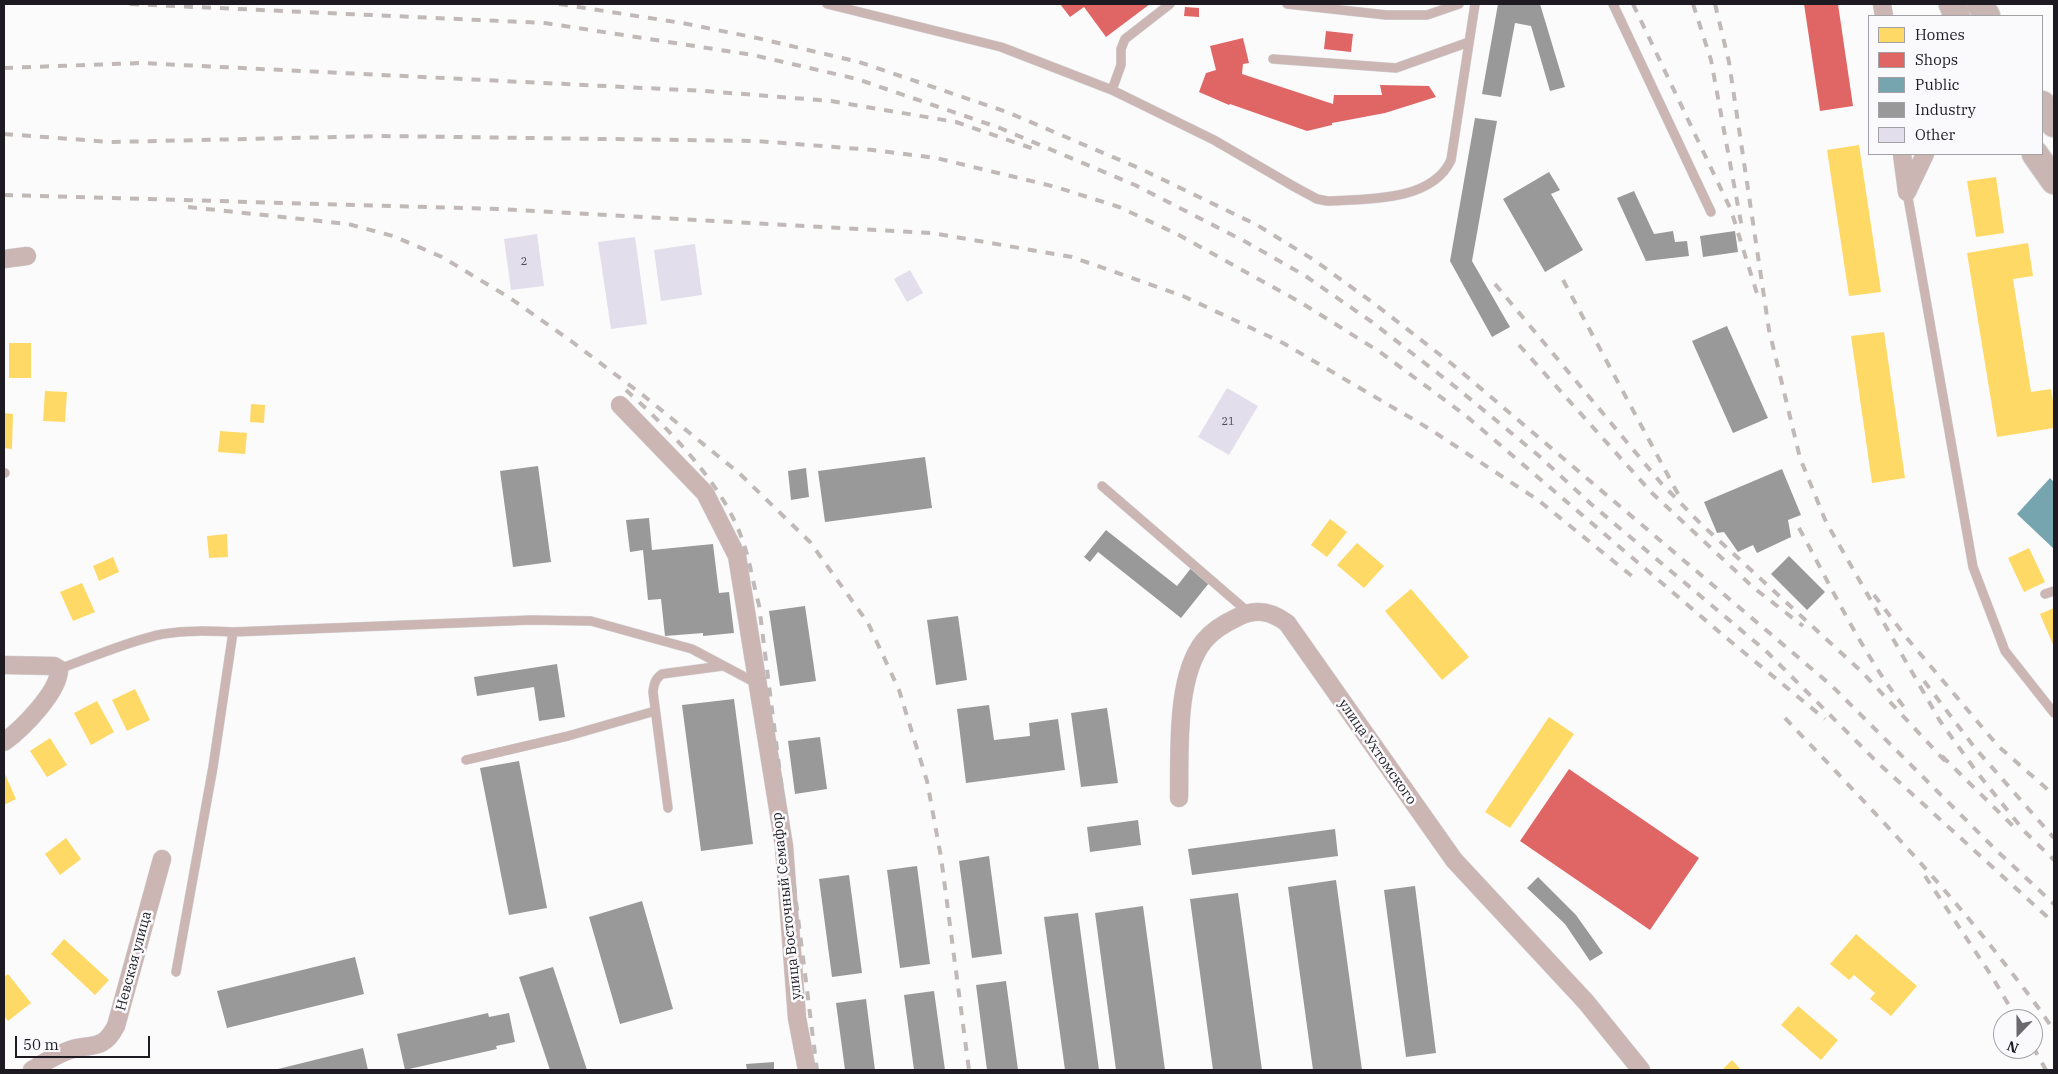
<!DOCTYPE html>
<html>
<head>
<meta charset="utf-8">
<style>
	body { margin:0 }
	#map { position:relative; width:2058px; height:1074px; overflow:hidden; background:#fbfbfc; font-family:"IBM Plex Serif",serif }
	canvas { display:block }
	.frame { position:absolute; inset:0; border:5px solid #1d1b21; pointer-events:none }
	.legend { position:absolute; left:1868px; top:15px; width:175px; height:140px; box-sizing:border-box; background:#fafafd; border:1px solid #a2a1a5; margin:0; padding:6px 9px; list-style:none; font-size:15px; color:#1d1b21 }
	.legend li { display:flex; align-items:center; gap:10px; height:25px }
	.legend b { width:25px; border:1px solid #a2a1a5 }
	.north { position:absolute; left:1993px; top:1009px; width:50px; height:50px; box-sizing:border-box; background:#fafafd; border:1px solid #a2a1a5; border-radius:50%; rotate:202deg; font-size:14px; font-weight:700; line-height:20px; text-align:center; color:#1d1b21 }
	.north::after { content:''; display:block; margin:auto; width:18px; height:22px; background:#6b696e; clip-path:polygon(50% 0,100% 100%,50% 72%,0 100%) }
	.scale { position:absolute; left:15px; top:1036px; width:135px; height:22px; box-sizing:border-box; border:2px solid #1d1b21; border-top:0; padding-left:6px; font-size:15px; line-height:18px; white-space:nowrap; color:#1d1b21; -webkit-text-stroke:4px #fafafd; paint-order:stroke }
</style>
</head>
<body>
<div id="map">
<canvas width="2058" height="1074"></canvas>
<div class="frame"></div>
<ul class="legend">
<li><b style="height:14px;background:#ffd966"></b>Homes</li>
<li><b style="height:14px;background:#e06666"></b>Shops</li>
<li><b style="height:14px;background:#76a5af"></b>Public</li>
<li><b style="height:14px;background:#999"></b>Industry</li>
<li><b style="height:14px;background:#e2deec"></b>Other</li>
</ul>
<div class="north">N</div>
<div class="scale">50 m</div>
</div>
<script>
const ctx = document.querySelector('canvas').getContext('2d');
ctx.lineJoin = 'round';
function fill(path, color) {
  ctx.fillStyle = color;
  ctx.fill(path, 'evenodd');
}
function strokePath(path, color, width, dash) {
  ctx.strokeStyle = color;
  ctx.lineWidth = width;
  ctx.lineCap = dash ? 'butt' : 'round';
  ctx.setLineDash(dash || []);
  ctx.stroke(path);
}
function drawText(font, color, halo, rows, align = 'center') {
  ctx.font = font + ' "IBM Plex Serif",serif';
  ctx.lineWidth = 5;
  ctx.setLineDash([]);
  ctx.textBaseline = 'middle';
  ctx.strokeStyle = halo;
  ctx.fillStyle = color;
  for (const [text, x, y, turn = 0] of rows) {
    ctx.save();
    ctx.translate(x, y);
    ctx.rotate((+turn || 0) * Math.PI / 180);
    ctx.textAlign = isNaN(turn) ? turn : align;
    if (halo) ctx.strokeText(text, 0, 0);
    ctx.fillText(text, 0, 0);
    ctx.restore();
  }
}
const homes = new Path2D(`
	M 1859,145 L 1881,292 L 1849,296 L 1827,150 Z
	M 1996,177 L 2004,233 L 1976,237 L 1967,181 Z
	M 2028,243 L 2033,276 L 2013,279 L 2031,392 L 2051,389 L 2054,407 L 2054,428 L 1997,437 L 1967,253 Z
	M 1884,332 L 1905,478 L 1872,483 L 1851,336 Z
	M 9,343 L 31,343 L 31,378 L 9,378 Z
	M 45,391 L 67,392 L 65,422 L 43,421 Z
	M 251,404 L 265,405 L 264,423 L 250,422 Z
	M 4,413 L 13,414 L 12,449 L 4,448 Z
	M 220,431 L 247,433 L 245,454 L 218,452 Z
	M 1330,519 L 1347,532 L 1327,557 L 1311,545 Z
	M 227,534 L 228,557 L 209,558 L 207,536 Z
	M 1357,543 L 1384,566 L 1364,588 L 1337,565 Z
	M 2029,548 L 2045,582 L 2024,592 L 2008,558 Z
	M 113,557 L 119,572 L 99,581 L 93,566 Z
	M 82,583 L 95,612 L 73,621 L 60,592 Z
	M 1411,589 L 1469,657 L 1442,680 L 1385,611 Z
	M 2054,608 L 2054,647 L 2040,614 Z
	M 135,689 L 150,720 L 127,731 L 112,700 Z
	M 97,701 L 114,732 L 91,745 L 74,713 Z
	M 1549,717 L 1574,734 L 1510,828 L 1485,812 Z
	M 50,738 L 67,765 L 47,777 L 30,751 Z
	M 4,772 L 16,799 L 4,805 Z
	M 66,838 L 81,859 L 60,875 L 45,854 Z
	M 1856,934 L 1917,986 L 1891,1016 L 1870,999 L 1875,993 L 1854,975 L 1849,980 L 1830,964 Z
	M 64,939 L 109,980 L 95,995 L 51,954 Z
	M 8,974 L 31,1003 L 8,1021 L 4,1016 L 4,977 Z
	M 1798,1006 L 1838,1040 L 1821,1060 L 1781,1025 Z
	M 1732,1060 L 1741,1070 L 1722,1070 Z`);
const shops = new Path2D(`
	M 1060,4 L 1150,4 L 1106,37 L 1084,7 L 1070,17 Z
	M 1804,4 L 1838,4 L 1853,106 L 1820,111 Z
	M 1185,7 L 1199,8 L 1199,17 L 1184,16 Z
	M 1326,31 L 1353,34 L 1351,52 L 1324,49 Z
	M 1243,38 L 1249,63 L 1243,64 L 1242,74 L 1333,104 L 1334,95 L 1382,95 L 1380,85 L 1429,86 L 1436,97 L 1385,113 L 1332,123 L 1332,125 L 1307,131 L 1230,104 L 1229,105 L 1199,92 L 1206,73 L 1216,70 L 1210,46 Z
	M 1569,769 L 1699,858 L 1650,930 L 1520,841 Z`);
const public = new Path2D(`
	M 2050,478 L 2054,482 L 2054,549 L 2017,514 Z`);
const industry = new Path2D(`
	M 1498,4 L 1540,4 L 1565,87 L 1550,91 L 1531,26 L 1515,23 L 1501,97 L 1482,94 Z
	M 1475,118 L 1497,121 L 1472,261 L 1510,327 L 1492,337 L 1450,261 Z
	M 1549,172 L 1560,190 L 1551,194 L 1583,250 L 1545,272 L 1503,199 Z
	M 1634,191 L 1654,234 L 1673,231 L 1675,242 L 1687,241 L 1689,256 L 1646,261 L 1617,198 Z
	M 1735,231 L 1738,252 L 1703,257 L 1700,236 Z
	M 1727,326 L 1768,418 L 1733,433 L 1692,341 Z
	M 925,457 L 932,508 L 825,522 L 818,471 Z
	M 538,466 L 551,562 L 513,567 L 500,471 Z
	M 806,468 L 809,497 L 791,500 L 788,471 Z
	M 1782,469 L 1801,515 L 1788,520 L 1791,537 L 1757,553 L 1753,545 L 1738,552 L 1724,532 L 1717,533 L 1704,502 Z
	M 649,518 L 652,550 L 713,544 L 719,593 L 729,592 L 734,633 L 703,636 L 703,633 L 665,636 L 661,599 L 648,600 L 643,550 L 630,552 L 626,520 Z
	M 1106,530 L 1177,586 L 1191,568 L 1209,583 L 1181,618 L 1098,552 L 1090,562 L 1084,557 Z
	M 1789,556 L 1825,592 L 1807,610 L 1771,574 Z
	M 805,606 L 816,681 L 780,686 L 769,611 Z
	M 958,616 L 967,680 L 936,685 L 927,620 Z
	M 557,664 L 565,717 L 539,721 L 534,687 L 477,696 L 474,677 Z
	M 734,699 L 753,844 L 701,851 L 682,705 Z
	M 989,705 L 994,740 L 1030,736 L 1029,723 L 1058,719 L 1065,770 L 966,783 L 957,709 Z
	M 1107,708 L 1118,783 L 1081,787 L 1071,713 Z
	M 820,737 L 827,789 L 795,794 L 788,741 Z
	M 519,761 L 547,908 L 509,915 L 480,768 Z
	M 1138,820 L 1141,845 L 1090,852 L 1087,827 Z
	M 1335,829 L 1338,856 L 1192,875 L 1188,849 Z
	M 989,856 L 1002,954 L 972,958 L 959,861 Z
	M 917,866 L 930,964 L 900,968 L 887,870 Z
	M 849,875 L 862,973 L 832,977 L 819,879 Z
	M 1538,877 L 1576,915 L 1603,953 L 1590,961 L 1565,924 L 1527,888 Z
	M 1336,880 L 1362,1070 L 1313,1070 L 1288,887 Z
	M 1415,886 L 1436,1053 L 1406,1057 L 1384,890 Z
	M 1238,893 L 1262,1070 L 1213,1070 L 1190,899 Z
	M 642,901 L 673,1009 L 620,1024 L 589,917 Z
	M 1143,906 L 1165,1070 L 1116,1070 L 1095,913 Z
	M 1078,913 L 1099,1070 L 1065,1070 L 1044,917 Z
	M 355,957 L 364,994 L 227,1028 L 217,991 Z
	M 553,967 L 587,1070 L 550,1070 L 519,977 Z
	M 1006,981 L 1018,1070 L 987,1070 L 976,985 Z
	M 934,991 L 945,1070 L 914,1070 L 904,995 Z
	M 866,999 L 875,1070 L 845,1070 L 836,1003 Z
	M 488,1013 L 489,1017 L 509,1013 L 515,1042 L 496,1046 L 497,1049 L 405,1070 L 397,1034 Z
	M 363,1048 L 368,1070 L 274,1070 Z
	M 774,1062 L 774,1070 L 747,1070 L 746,1064 Z`);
const building = new Path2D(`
	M 537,234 L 544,286 L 511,290 L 504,239 Z
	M 635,237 L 647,324 L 611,329 L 598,242 Z
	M 695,244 L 702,295 L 661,301 L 654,250 Z
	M 910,270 L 923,293 L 907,302 L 894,279 Z
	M 1227,388 L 1258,406 L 1229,455 L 1198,437 Z`);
const lane = new Path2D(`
	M 827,4 L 1001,47 L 1112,90 L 1214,140 L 1293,186 L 1317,199 L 1327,201 C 1366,199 1432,202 1451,160 L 1475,4
	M 1287,4 L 1386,15 L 1427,15 L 1459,4
	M 1613,4 L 1711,212
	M 1273,59 L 1396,68 L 1469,42
	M 1112,90 L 1121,65 L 1121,49 L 1125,39 L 1170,4
	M 1907,192 L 1973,567 L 2005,651 L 2054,713
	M 4,473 L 5,473
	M 1102,486 L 1248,612
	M 2045,594 L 2054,591
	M 59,669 C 90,658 131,640 163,634 C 186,630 209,631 233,632 L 531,620 L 591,621 L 692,649 L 756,683
	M 466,760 L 568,736 L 655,711
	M 668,808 L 653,692 C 654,684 655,679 662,674 L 722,666
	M 176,972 L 213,767 L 233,632`);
const street = new Path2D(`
	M 1882,4 L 1884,16
	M 1902,154 L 1907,192
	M 1907,192 L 1925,154
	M 4,259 L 27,256
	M 620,405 L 705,493 L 737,556 L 784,846 L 797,1018 L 807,1070
	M 4,665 L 54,666 L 59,669 C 60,691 22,729 4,742
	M 1179,798 C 1180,753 1175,677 1204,641 C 1213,630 1225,623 1238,617 C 1256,608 1271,611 1287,623 L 1454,860 L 1586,1002 L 1641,1070
	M 32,1070 C 43,1063 54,1056 67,1051 C 90,1042 102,1053 116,1026 L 162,859`);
const secondary = new Path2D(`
	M 1952,4 L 1957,16
	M 1980,4 L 1987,16
	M 2042,104 L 2054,124
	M 2035,154 L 2054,181`);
const rail = new Path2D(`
	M 130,4 L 545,23 L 753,55 L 857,79 L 1000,128 L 1135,185 L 1246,242 L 1304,275 L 1372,322 L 1458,389 L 1538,455 L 1591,504 L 1766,651 L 1877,762 L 2054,923
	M 559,4 L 682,23 L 757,38 L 859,62 L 1007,112 L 1141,169 L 1257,225 L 1314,260 L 1376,305 L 1452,364 L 1832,686 L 1997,851 L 2054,904
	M 1633,4 L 1731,210 L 1759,300
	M 1693,4 L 1711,60 L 1742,228
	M 1715,4 L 1729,62 L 1769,330 L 1800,458 L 1826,522 L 1940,721 L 1976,771 L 2024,831 L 2054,860
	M 4,68 L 141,63 L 705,91 L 831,101 L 956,122 L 1034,149
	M 4,134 L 111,142 L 381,136 L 757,141 L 873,150 L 936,158 L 1056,187 L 1119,207 L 1177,234 L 1300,302 L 1380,352 L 1465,415 L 1724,636 L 1825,719
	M 4,195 L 498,209 L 932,233 L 1072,257 L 1183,296 L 1283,343 L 1428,428 L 1538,500 L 1638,581
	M 188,207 L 348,224 L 393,236 L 442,257 L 510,298 L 571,341 L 644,396 L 739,473 L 810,542 L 868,623 L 899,690 L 927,781 L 941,857 L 969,1070
	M 1563,280 L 1678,494
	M 1495,284 L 1661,483 L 1701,524 L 1862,672 L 1945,761
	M 1519,345 L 1652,493 L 1754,588 L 1803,626
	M 626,390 C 668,428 723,484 742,539 C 750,560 753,584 759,605 L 817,1070
	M 1799,528 C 1833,590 1863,655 1907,711
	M 1874,595 L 1906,637 L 1998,746 L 2054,795
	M 1924,681 L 1975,748 L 2054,838
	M 1785,718 C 1858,795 1932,871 1998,955 C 2017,980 2037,1004 2054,1031
	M 1942,756 L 2015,828
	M 1925,876 L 1991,975 L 2017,1019
	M 2033,1047 L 2046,1070`);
const numberNames = [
	["2",524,262],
	["21",1228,422]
];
const streetNames = [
	["улица Ухтомского",1377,752,55],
	["улица Восточный Семафор",787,906,-96],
	["Невская улица",134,961,-75]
];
fill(homes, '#ffd966');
fill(shops, '#e06666');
fill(public, '#76a5af');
fill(industry, '#999');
fill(building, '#e2deec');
strokePath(lane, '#d7d7d9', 10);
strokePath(street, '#d7d7d9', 19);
strokePath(secondary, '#d7d7d9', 28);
strokePath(lane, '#cbb6b4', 9);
strokePath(street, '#cbb6b4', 18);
strokePath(secondary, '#c9b5b2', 26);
strokePath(rail, '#c0b9b8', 4, [9, 9]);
drawText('11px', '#4e4c54', null, numberNames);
drawText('14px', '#1d1b21', '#fafafd', streetNames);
</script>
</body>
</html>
